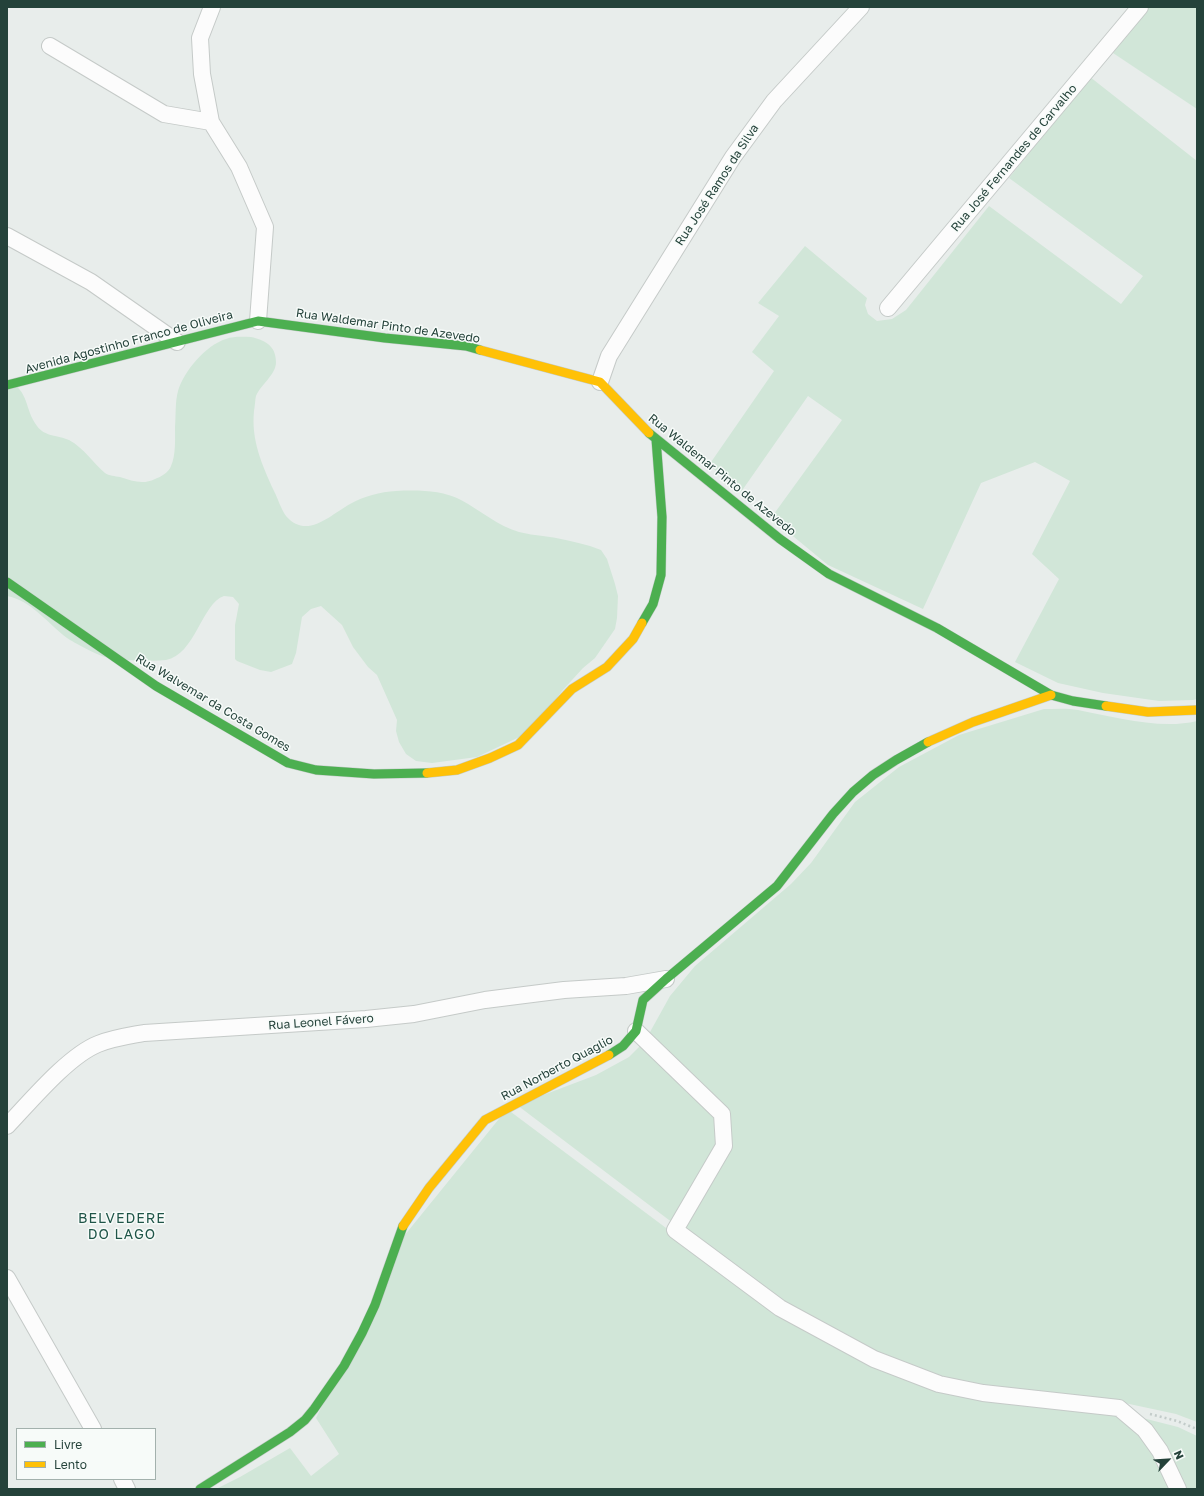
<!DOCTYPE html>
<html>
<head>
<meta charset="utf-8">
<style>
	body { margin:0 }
	#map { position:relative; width:1204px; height:1496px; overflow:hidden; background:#e8edeb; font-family:"Golos Text",sans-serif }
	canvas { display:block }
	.frame { position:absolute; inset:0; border:8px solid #24423a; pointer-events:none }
	.legend { position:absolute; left:16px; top:1428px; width:140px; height:52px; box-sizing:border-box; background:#f7fbf9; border:1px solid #a3b1ad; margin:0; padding:5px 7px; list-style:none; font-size:12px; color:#24423a }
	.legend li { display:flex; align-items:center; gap:8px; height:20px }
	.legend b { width:20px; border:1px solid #a3b1ad }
	.north { position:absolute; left:1148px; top:1440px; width:40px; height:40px; -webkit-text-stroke:3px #f7fbf9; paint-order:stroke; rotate:65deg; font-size:11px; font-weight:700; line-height:16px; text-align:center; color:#24423a }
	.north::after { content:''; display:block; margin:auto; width:14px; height:18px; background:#24423a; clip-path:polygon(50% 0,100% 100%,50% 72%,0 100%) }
</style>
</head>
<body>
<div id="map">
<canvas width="1204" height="1496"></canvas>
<div class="frame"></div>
<ul class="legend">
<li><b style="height:5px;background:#4caf50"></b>Livre</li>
<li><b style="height:5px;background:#ffc107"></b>Lento</li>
</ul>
<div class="north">N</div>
</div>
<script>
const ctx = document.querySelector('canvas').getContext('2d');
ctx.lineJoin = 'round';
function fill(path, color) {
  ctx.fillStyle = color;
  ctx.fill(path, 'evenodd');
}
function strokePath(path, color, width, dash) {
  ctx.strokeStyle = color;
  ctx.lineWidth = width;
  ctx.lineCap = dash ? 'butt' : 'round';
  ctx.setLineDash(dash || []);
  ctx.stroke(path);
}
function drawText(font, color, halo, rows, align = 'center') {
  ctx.font = font + ' "Golos Text",sans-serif';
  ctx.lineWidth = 3;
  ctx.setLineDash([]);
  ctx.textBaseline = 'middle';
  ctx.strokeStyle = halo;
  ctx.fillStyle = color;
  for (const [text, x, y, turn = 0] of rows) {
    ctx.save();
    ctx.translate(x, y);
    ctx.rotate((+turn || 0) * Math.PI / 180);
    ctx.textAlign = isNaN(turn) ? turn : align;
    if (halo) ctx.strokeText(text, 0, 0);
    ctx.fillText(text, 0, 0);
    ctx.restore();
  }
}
const green = new Path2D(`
	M 1149,7 L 1197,7 L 1197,109 L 1113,53 Z
	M 1090,77 L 1197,161 L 1197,699 L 1193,700 L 1159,701 L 1103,693 L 1058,683 L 1015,662 L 1059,579 L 1032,554 L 1070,481 L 1035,462 L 981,483 L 923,609 L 828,565 L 771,518 L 842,420 L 808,396 L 741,492 L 709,465 L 774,371 L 752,352 L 779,316 L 758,303 L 805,246 L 867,298 L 865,305 L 868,314 L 877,321 L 892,319 L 906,310 L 989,206 L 1121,304 L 1143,276 L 1009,178 Z
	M 251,337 C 264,340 276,345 276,362 C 276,375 261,384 256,396 C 255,400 255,406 254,411 C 251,440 262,465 274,491 C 278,499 281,509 286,516 C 307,540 330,515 350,504 C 364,496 380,492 396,491 C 418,490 441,490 461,500 C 480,510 498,526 519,532 C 527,534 535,535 543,536 C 559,538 575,542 590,546 L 601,550 L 607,559 L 615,584 L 618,596 L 617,618 L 615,629 L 595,658 L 583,668 L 562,691 L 530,732 L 477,757 L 432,763 L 416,761 L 406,754 L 399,742 L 396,731 L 397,720 L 377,675 L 368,667 L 353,647 L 342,625 L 321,606 L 311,609 L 302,617 L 296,653 L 292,664 L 271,672 L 260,670 L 237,661 L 235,659 L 235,625 L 239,604 L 233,597 C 231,597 227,596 224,596 C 202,603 195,655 166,660 C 152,662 118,660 105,657 C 97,655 73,642 67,638 C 48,624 31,600 7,596 L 7,380 C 30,391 24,409 37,426 C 45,437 58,435 69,440 C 84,448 93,463 105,473 C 109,476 115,476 120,477 C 132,481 143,485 155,479 C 161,477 169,472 171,466 C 176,455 175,439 175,427 C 176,415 175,402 178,391 C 184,371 206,345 226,339 C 234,336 243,337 251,337 Z
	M 1044,709 C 1055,709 1067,708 1078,710 C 1115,717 1160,730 1197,721 L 1197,1422 L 1176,1414 L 1106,1399 L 986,1388 L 940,1379 L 875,1355 L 780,1304 L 517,1105 L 596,1075 L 629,1057 L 645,1041 L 670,996 L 695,966 L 791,884 L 811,863 L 855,802 L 899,767 L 959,735 Z
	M 507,1109 L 781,1314 L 874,1363 L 1119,1412 L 1178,1427 L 1197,1436 L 1197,1489 L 216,1489 L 240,1477 L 290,1448 L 311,1476 L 339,1454 L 316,1418 L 404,1236 Z`);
const path = new Path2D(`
	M 1150,1414 L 1177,1421 L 1197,1429`);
const street = new Path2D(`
	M 212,7 L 200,38 L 202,74 L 211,122 L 239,167 L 265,227 L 258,321
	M 50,46 L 164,114 L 211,122
	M 7,236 L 91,282 L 177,342
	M 888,308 L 1140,7
	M 600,382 L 609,356 L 733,157 L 774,101 L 861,7
	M 636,1031 L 722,1114 L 724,1146 L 675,1230 L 780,1308 L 874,1359 L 939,1384 L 983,1393 L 1119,1408 L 1145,1430 L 1160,1451 L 1178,1489
	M 7,1126 C 30,1102 68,1056 98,1044 C 113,1038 128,1036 144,1033 L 366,1019 L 414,1014 L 485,1000 L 564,990 L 626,986 L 666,979
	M 7,1278 L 93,1429
	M 122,1479 L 127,1489`);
const fast = new Path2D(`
	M 7,385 L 258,321 L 385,338 L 466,346 L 480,350
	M 649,433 L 780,539 L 829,574 L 937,628 L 1051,695 L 1073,701 L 1106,706
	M 7,582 L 156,686 L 288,763 L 316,770 L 374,774 L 427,773
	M 642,623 L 653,604 L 661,575 L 662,517 L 656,439
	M 609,1055 L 623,1046 L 636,1031 L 643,1000 L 666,979 L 777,886 L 833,814 L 853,792 L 873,775 L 896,760 L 928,742
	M 200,1489 L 290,1432 L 305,1420 L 314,1409 L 344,1366 L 362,1333 L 375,1305 L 403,1226`);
const slow = new Path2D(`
	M 480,350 L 600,382 L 649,433
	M 1106,706 L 1148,712 L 1197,710
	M 928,742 L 973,722 L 1051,695
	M 427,773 L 457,770 L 490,758 L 518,745 L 572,689 L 607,667 L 633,639 L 642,623
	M 403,1226 L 429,1188 L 485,1120 L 609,1055`);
const streetNames = [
	["Rua José Fernandes de Carvalho",1014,158,-50],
	["Rua José Ramos da Silva",717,185,-57],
	["Rua Waldemar Pinto de Azevedo",388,326,8],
	["Avenida Agostinho Franco de Oliveira",129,342,-15],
	["Rua Waldemar Pinto de Azevedo",722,475,39],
	["Rua Walvemar da Costa Gomes",213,703,31],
	["Rua Leonel Fávero",321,1022,-4],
	["Rua Norberto Quaglio",557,1068,-28]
];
const quarterNames = [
	["BELVEDERE",122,1219],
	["DO LAGO",122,1235]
];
fill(green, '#d1e6d8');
strokePath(street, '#c5cac8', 18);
strokePath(fast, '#c3cbc8', 10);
strokePath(slow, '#c3cbc8', 10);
strokePath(path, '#c3ccca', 2.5, [2, 3]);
strokePath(street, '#fcfcfc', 16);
strokePath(fast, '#4caf50', 9);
strokePath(slow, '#ffc107', 9);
drawText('12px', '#24423a', '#f7fbf9', streetNames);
ctx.letterSpacing = '1px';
drawText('14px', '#1f5548', '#f7fbf9', quarterNames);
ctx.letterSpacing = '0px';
</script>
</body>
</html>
